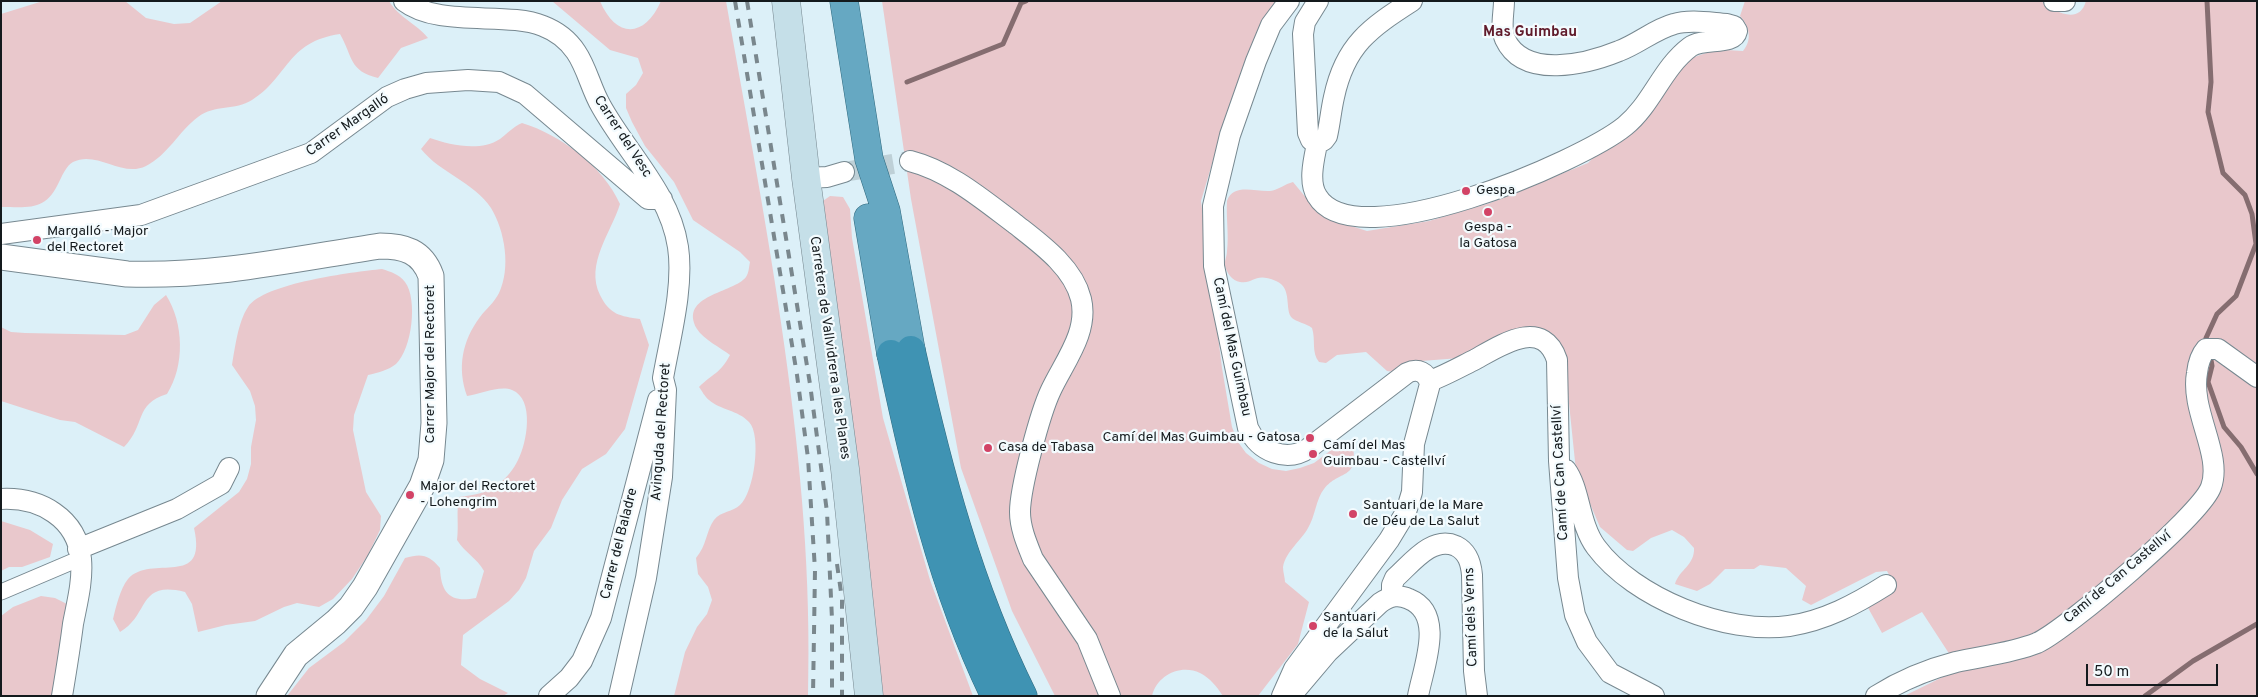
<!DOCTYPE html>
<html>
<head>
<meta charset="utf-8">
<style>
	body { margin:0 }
	#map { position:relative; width:2258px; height:697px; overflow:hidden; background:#dcf0f8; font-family:Overpass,sans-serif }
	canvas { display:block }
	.frame { position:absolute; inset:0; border:2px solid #141a1d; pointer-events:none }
	.scale { position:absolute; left:2086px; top:664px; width:132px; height:22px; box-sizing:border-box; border:2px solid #141a1d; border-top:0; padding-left:6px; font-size:15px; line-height:18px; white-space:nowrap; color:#141a1d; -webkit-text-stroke:4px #f3fbfe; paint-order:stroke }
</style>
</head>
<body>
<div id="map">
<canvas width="2258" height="697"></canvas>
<div class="frame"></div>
<div class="scale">50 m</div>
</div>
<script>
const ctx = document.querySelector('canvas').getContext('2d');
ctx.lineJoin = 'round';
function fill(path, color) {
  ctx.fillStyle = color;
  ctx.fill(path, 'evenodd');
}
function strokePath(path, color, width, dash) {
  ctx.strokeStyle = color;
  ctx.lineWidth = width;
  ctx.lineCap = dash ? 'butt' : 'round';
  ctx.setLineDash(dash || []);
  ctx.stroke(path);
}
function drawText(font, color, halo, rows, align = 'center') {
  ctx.font = font + ' Overpass,sans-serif';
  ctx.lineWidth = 4.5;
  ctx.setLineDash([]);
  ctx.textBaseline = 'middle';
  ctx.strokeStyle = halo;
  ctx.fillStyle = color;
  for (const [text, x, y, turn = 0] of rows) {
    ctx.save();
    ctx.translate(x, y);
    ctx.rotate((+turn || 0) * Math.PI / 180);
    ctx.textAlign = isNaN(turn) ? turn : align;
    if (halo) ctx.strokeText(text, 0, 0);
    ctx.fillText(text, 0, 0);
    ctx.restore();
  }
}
const green = new Path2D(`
	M 43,1 L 125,1 L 146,18 L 174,24 L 190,23 L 222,1 L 389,1 C 399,18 416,23 428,38 L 401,48 L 378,78 C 349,71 353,57 340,34 C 286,42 289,77 252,100 C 235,111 215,104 198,117 C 179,131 168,155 146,166 C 122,178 97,150 73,162 C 67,165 63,174 60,180 C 46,211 32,207 1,207 L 1,14 Z
	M 552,1 L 600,1 C 616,39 645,38 661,1 L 726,1 C 766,229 815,464 808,696 L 674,696 L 685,652 L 697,627 L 707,614 L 712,600 L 708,587 L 698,574 L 696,558 C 707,545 706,531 714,520 C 721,511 733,512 740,505 C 754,493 762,435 749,422 C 738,410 720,410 709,400 C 705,397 702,391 699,387 C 713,373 720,374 730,355 C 721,348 703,339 697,329 C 678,295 734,293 746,277 C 749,273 749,266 750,262 L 740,252 L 693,220 L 674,182 L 645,146 L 632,122 L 626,108 L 626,94 L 636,85 L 643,73 L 638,58 L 610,50 Z
	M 882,1 L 1278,1 L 1217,147 L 1201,201 L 1222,368 L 1232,427 L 1238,442 L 1246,453 L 1259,463 L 1272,469 L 1286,471 L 1300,468 L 1314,463 L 1338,445 L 1353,446 C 1358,481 1340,469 1324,489 C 1316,499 1315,517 1308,528 C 1301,541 1286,551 1283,567 C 1283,572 1285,578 1285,582 L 1309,602 L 1298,644 L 1258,696 L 1223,696 C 1217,687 1210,678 1200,673 C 1181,664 1157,675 1152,696 L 1055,696 L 1012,611 L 961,468 L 911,199 Z
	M 1745,1 L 2041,1 C 2054,11 2079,26 2086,1 L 2257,1 L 2257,696 L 1904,696 L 1957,670 L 1950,655 L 1922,612 L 1882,633 L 1867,606 L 1895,586 L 1887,571 L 1876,572 L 1811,605 L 1802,600 L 1806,586 L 1786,568 L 1760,565 L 1754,569 L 1725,569 L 1710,584 L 1697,591 L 1675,584 C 1679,570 1695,565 1694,548 L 1684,537 L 1672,530 L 1651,538 L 1633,551 L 1627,550 L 1600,527 L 1576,471 L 1564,355 L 1552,334 L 1537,330 L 1460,358 L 1408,362 L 1394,372 L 1387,371 L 1366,352 L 1337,355 L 1326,363 L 1319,362 C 1311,352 1316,340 1312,328 C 1306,323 1296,322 1292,318 C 1284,310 1293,288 1276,281 C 1254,272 1255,284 1240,282 C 1232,281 1227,273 1225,266 C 1224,262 1227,256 1227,251 C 1229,235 1226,218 1227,201 C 1233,183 1255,192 1270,191 C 1278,190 1285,184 1293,182 L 1312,205 L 1332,220 L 1367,231 L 1429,221 L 1490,203 L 1588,163 L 1688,59 L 1706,53 L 1709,49 L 1743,51 C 1753,39 1749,26 1740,16 Z
	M 522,123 C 561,135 603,166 620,204 C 611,233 585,264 600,295 C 610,315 620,316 640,319 L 649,345 L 625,429 L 606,454 L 582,469 L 562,500 L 551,528 L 534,551 L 526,578 L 519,590 L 509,601 L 463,635 L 461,665 L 480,679 L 508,693 L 503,696 L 287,696 L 309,668 L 344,642 L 366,620 L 384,596 L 405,558 C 422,553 429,555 440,568 C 441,594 451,603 476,598 L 484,571 C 477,558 465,553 457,540 C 459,525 456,512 459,497 C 473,495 488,493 499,484 C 506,478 514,469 518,460 C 527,443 535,399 512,390 C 500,385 480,394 467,396 C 457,368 462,341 480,317 C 486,309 494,303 499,293 C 511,268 505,231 491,208 C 474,182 440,173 421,149 L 430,138 C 450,145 480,152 500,139 C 508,133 513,127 522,123 Z
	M 830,196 L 843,197 L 850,209 L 852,238 L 883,418 L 930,580 L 973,696 L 880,696 L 871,636 L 865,527 L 820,203 Z
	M 382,269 C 391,272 399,274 405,282 C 418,299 412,349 396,364 C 389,370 377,373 368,375 L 354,415 L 353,430 L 366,492 L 381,516 L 380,530 L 368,555 L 352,579 L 333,599 L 319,607 L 297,603 L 284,607 L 255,621 L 226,625 L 198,632 L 192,604 L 185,592 C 137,580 150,615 120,632 L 113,619 C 116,607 120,589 128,579 C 151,553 208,590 194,528 L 239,492 L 247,479 L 251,464 L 251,447 L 256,420 L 255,406 L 250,391 L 232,365 C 235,348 238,322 248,307 C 264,283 353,272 382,269 Z
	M 166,295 C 184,323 185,366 167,394 C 134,404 146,425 124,447 L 75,422 L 60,420 L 1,401 L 1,327 L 11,332 L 25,333 L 125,335 L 138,330 L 154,305 Z
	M 1,521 L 30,530 L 53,544 L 50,557 L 22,567 L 9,567 L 1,571 Z
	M 41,596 L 55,598 L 67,604 L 67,618 L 53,696 L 1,696 L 1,616 L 13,607 Z`);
const stream = new Path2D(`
	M 2207,1 L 2211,82 L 2208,112 L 2223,173 L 2245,195 L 2252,214 L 2256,244 L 2236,296 L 2217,314 L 2206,338 L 2207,344
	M 907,82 L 1003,44 L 1021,3 L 1026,1
	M 2210,354 L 2212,366 L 2208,382 L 2224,427 L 2241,447 L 2257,474
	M 2145,696 L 2193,661 L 2257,624`);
const minorTunnel = new Path2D(`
	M 844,172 L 910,161`);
const pedestrian = new Path2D(`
	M 1,592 L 81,558`);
const minor = new Path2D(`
	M 404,1 C 439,28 506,11 543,26 C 556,31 568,40 576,52 C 587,68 591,89 601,106 C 627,153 670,193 678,247 C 684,287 670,338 663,378 L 666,390 L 662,477 L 646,578 L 619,696
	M 2054,1 L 2065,1
	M 1317,144 C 1314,159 1308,182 1317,196 C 1355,260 1582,161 1625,126 C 1652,104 1662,68 1690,47 C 1703,37 1734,46 1737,31 L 1734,26 L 1727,24 C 1711,23 1690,19 1674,24 C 1655,29 1638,44 1619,51 C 1587,64 1524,80 1505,39 C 1500,28 1504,13 1504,1
	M 1317,144 L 1324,140 L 1327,136 C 1330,123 1331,110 1334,97 C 1345,45 1370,28 1412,1
	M 1317,144 L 1311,140 L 1308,133 L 1303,34 L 1305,22 L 1318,1
	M 910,161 C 949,171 982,199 1014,223 C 1038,242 1073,266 1081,299 C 1089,332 1064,362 1051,390 C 1040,413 1020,488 1020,512 C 1020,528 1027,544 1033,559 L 1087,639 L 1110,696
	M 806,178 L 827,177 L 844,172
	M 1,234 L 141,215 L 311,153 L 387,97 L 405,89 L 426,83 L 468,80 L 499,82 L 525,94 L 648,199 L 662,199
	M 1430,381 C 1446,375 1460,367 1476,359 C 1501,345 1543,317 1557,360 L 1559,461 L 1568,578 L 1575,615 L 1587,642 L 1610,673 L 1654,696
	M 1566,470 C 1580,489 1579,524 1596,547 C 1634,598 1726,635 1789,626 C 1824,621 1856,604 1886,585
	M 1,499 C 40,497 77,518 81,559 C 83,581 77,603 73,624 C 70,648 66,672 62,696
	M 78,549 L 177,509 L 221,484 L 229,468
	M 1392,596 L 1392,585 L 1395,578 C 1411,564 1432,535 1456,546 C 1468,552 1471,563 1472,575 L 1474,671 L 1477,696
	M 549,696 L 569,678 L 582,661 L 601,618 L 658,400
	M 1282,696 L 1294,669 L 1389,540 L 1406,512 L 1412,492 L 1414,444 L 1430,384 C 1427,372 1418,368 1407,373 L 1309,448 C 1287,463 1259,452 1248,428 L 1214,266 L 1213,206 L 1230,135 L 1256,61 L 1271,25 L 1289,1
	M 1284,696 L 1295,691 L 1328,652 L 1380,603 C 1390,596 1398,594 1409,599 C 1446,614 1423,668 1418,696
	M 1876,696 C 1900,681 1929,669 1956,662 C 1983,656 2012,653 2037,643 C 2066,630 2201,515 2211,487 C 2223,455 2190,411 2197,373 C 2198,364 2200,356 2206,349 L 2218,349 L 2257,377`);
const tertiary = new Path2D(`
	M 1,257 L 127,274 C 213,277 295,259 380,246 C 404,246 422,251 431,276 L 434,423 L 431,460 L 422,486 L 365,587 L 351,607 L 336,622 L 296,655 L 269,696`);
const secondary = new Path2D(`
	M 786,1 L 806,178 L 845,469 L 869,696`);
const trunk = new Path2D(`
	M 844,1 L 869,159 L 886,211 L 911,350
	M 868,218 L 891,354`);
const motorway = new Path2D(`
	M 911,350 C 938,469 968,586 1023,696
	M 891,354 C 916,471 942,588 995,696`);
const rail = new Path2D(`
	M 735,1 L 797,375 L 808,458 L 815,570 L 813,696
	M 747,1 L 810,384 L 827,512 L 832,619 L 832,696
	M 837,564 L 842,599 L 842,696`);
const markers = [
	[1466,191,5,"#d24366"],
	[1488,212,5,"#d24366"],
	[37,240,5,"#d24366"],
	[1310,438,5,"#d24366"],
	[988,448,5,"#d24366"],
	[1313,454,5,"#d24366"],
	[410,495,5,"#d24366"],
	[1353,514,5,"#d24366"],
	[1313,626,5,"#d24366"]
];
const streetNames = [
	["Carrer Margalló",348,126,-35],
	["Carrer del Vesc",622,137,57],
	["Camí del Mas Guimbau",1231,347,78],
	["Carretera de Vallvidrera a les Planes",829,348,82],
	["Carrer Major del Rectoret",431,364,-90],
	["Avinguda del Rectoret",662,432,-86],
	["Camí de Can Castellví",1561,473,-93],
	["Carrer del Baladre",620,544,-76],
	["Camí de Can Castellví",2118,578,-40],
	["Camí dels Verns",1472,617,-92]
];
const poiNames = [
	["Gespa",1476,191],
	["Gespa -",1488,228,"center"],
	["la Gatosa",1488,244,"center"],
	["Margalló - Major",47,232],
	["del Rectoret",47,248],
	["Camí del Mas Guimbau - Gatosa",1300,438,"right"],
	["Camí del Mas",1323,446],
	["Guimbau - Castellví",1323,462],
	["Casa de Tabasa",998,448],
	["Major del Rectoret",420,487],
	["- Lohengrim",420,503],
	["Santuari de la Mare",1363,506],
	["de Déu de La Salut",1363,522],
	["Santuari",1323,618],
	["de la Salut",1323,634]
];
const neighbourhoodNames = [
	["Mas Guimbau",1530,33]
];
fill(green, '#e9c8cc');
strokePath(stream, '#856d70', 5);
strokePath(minorTunnel, '#bed0d7', 20, [20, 10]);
strokePath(pedestrian, '#778890', 17);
strokePath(minor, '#778890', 22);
strokePath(tertiary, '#778890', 27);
strokePath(secondary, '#778890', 29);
strokePath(trunk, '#30697e', 29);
strokePath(motorway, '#30697e', 29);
strokePath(pedestrian, '#fff', 15);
strokePath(minor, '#fff', 20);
strokePath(tertiary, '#fff', 25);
strokePath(secondary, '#c5dfe8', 28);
strokePath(trunk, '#66a8c2', 28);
strokePath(motorway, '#3f93b3', 28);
strokePath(rail, '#7a878d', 4, [9, 9]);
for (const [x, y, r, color] of markers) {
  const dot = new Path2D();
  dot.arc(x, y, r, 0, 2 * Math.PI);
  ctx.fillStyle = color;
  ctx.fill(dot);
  strokePath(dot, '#f3fbfe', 2);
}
drawText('14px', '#141a1d', '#f3fbfe', streetNames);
drawText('14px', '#141a1d', '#f3fbfe', poiNames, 'left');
drawText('bold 15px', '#601b2b', '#f3fbfe', neighbourhoodNames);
</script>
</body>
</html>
